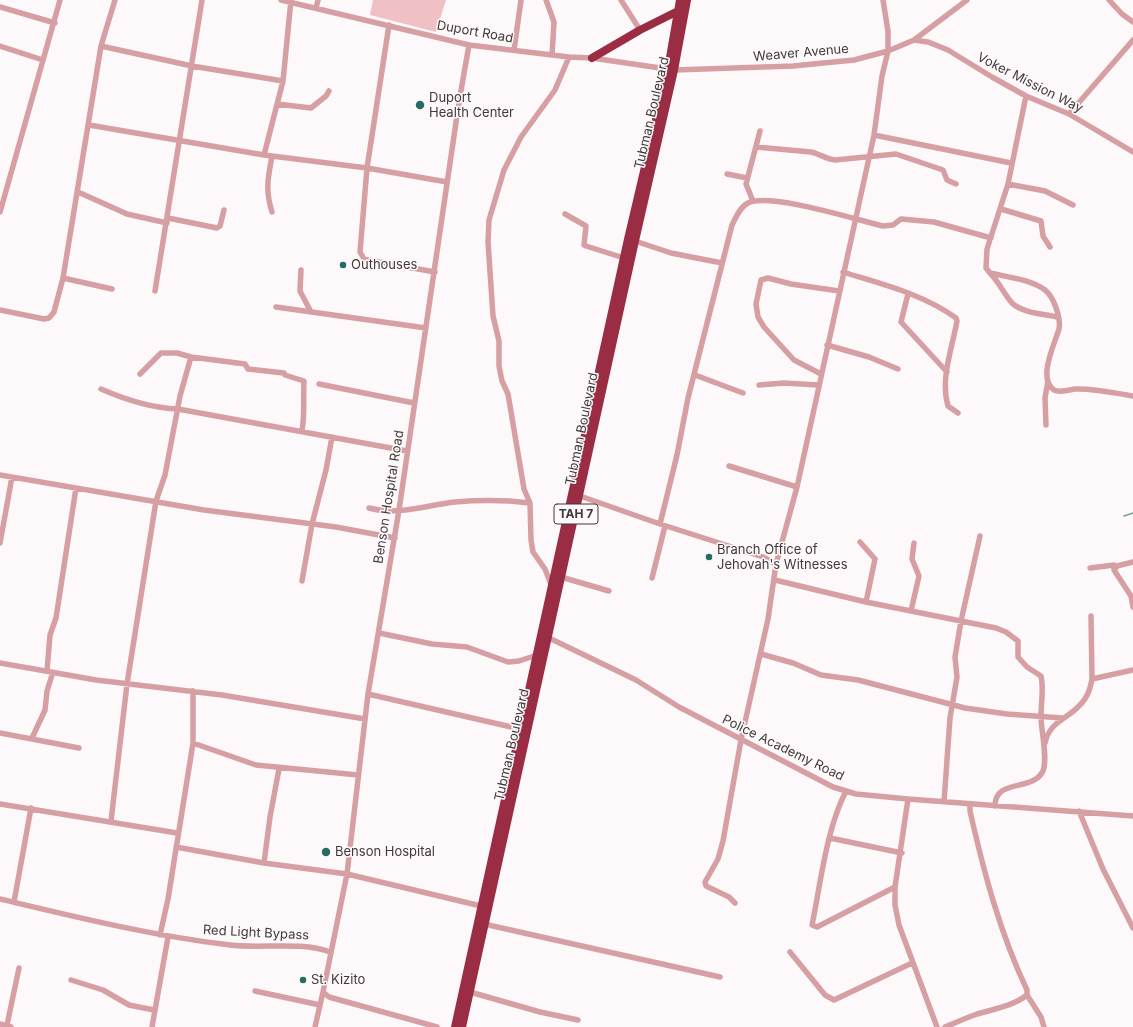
<!DOCTYPE html>
<html>
<head>
<meta charset="utf-8">
<style>
	body { margin:0 }
	canvas { display:block; background:#fdf9fa }
</style>
</head>
<body>
<canvas width="1133" height="1027"></canvas>
<script>
const ctx = document.querySelector('canvas').getContext('2d');
ctx.lineJoin = 'round';
function fill(path, color) {
  ctx.fillStyle = color;
  ctx.fill(path, 'evenodd');
}
function strokePath(path, color, width, dash) {
  ctx.strokeStyle = color;
  ctx.lineWidth = width;
  ctx.lineCap = dash ? 'butt' : 'round';
  ctx.setLineDash(dash || []);
  ctx.stroke(path);
}
function drawText(font, color, halo, rows, align = 'center') {
  ctx.font = font + ' Inter,sans-serif';
  ctx.lineWidth = 3;
  ctx.setLineDash([]);
  ctx.textBaseline = 'middle';
  ctx.strokeStyle = halo;
  ctx.fillStyle = color;
  for (const [text, x, y, turn = 0] of rows) {
    ctx.save();
    ctx.translate(x, y);
    ctx.rotate((+turn || 0) * Math.PI / 180);
    ctx.textAlign = isNaN(turn) ? turn : align;
    if (halo) ctx.strokeText(text, 0, 0);
    ctx.fillText(text, 0, 0);
    ctx.restore();
  }
}
const green = new Path2D(`
	M 373,0 L 446,0 L 436,32 L 370,15 Z`);
const stream = new Path2D(`
	M 1124,516 L 1133,513`);
const minor = new Path2D(`
	M 281,0 L 469,45 L 569,57 L 592,58 L 674,70 L 793,66 L 854,60 L 888,51 L 914,40 L 967,0
	M 546,0 L 554,22 L 552,55
	M 621,0 L 640,30
	M 1109,0 L 1122,14 L 1133,22
	M 0,7 L 55,23
	M 316,8 L 318,0
	M 389,25 L 367,168 L 360,252 L 364,259 L 368,260 L 435,272
	M 914,40 L 928,42 L 948,50 L 992,77 L 1026,96 L 1069,114 L 1133,152
	M 0,46 L 43,60
	M 101,46 L 192,66 L 283,81
	M 514,50 L 521,0
	M 1026,96 L 1008,184 L 987,249 L 986,268 L 990,273 C 1007,277 1030,279 1045,290 C 1054,297 1061,318 1059,329 C 1055,343 1037,379 1054,390 C 1060,393 1069,390 1075,389 C 1094,388 1114,393 1133,396
	M 277,104 L 311,108 L 326,96 L 329,91
	M 1069,114 L 1133,40
	M 89,125 L 264,155 L 283,81 L 291,0
	M 874,135 L 1011,163
	M 756,147 L 811,152 C 820,154 826,159 835,160 L 896,154 L 943,170 L 947,180 L 956,184
	M 264,155 L 367,168 L 447,182
	M 727,174 L 747,178
	M 1008,184 L 1045,191 L 1073,205
	M 78,192 L 127,214 L 167,223
	M 753,201 L 746,184 L 760,131
	M 1001,209 L 1041,221 L 1043,236 L 1050,247
	M 0,212 L 60,0
	M 272,212 C 265,190 268,178 272,156
	M 565,214 L 586,226 L 584,245 L 586,246 L 624,258
	M 168,218 L 217,228 L 220,226 L 224,210
	M 635,241 L 671,253 L 722,263
	M 301,270 L 300,291 L 311,312
	M 843,272 C 881,284 923,294 956,318 L 957,321 C 952,349 940,379 948,406 L 958,413
	M 990,273 C 999,282 1004,294 1012,303 C 1022,313 1044,314 1057,317
	M 63,278 L 112,289
	M 155,291 L 202,0
	M 908,294 L 901,322 L 947,372
	M 276,307 L 426,328
	M 0,310 L 44,319 L 49,318 L 54,312 L 63,278 L 101,46 L 115,0
	M 827,345 L 869,357 L 898,369
	M 140,374 L 161,353 L 177,353 L 191,357 L 245,364 L 248,369 L 284,373 L 285,375 L 304,381 C 303,398 305,414 302,431
	M 821,374 L 794,360 L 764,327 L 758,317 L 756,304 L 761,280 L 768,278 L 791,284 L 839,291
	M 695,375 L 743,393
	M 319,384 L 414,403
	M 759,385 L 784,383 L 818,385
	M 101,389 C 126,400 150,408 178,409 L 407,451
	M 1046,425 L 1045,398 L 1048,381
	M 729,466 L 797,487
	M 0,475 L 204,510 L 336,527 L 395,538
	M 580,496 L 660,524 L 763,557 L 776,564
	M 369,508 C 398,516 427,505 455,502 C 480,500 505,500 530,503
	M 660,524 L 677,455 L 688,398 L 732,225 C 736,217 740,207 748,203 C 769,192 857,220 883,226 L 893,225 L 901,219 L 934,222 L 991,238
	M 860,542 L 875,559 L 866,602
	M 0,543 L 12,477
	M 1133,562 L 1117,566 L 1114,570 L 1131,596 L 1133,607
	M 1090,568 L 1114,565 L 1114,569
	M 561,577 L 609,591
	M 652,578 L 665,526
	M 775,580 L 866,602 L 996,628 L 1006,632 L 1018,641 L 1018,657 L 1027,667 L 1041,676 C 1044,689 1041,702 1041,716 C 1041,731 1048,758 1043,771 C 1033,792 995,778 995,806
	M 302,581 L 312,524 L 326,470 L 332,437
	M 552,587 L 545,569 L 533,552 L 531,540 L 530,503 L 524,489 L 508,394 L 502,381 L 499,366 L 499,341 L 493,316 L 488,242 L 489,220 L 504,170 L 521,137 L 555,90 L 569,57
	M 911,611 L 919,576 L 912,559 L 914,543
	M 1091,616 L 1092,679
	M 379,633 L 432,644 L 467,647 L 508,662 L 519,661 L 537,655
	M 545,636 L 636,680 L 679,707 L 833,787 L 856,794 L 908,799 L 1133,816
	M 761,654 L 793,663 L 821,675 L 858,680 L 965,708 L 1007,714 L 1062,718
	M 0,663 L 96,680 L 222,695 L 365,719
	M 47,671 L 50,635 L 56,618 L 76,488
	M 368,694 L 520,729
	M 0,733 L 79,748
	M 32,738 L 45,710 L 47,691 L 53,672
	M 193,743 L 256,765 L 358,775
	M 1045,743 C 1049,723 1065,720 1078,707 C 1087,699 1090,690 1092,679 L 1133,670
	M 846,791 C 826,830 821,882 812,925 L 817,927 L 895,887
	M 908,799 L 895,887 L 895,905 L 899,925 L 937,1027
	M 944,802 L 950,718 L 957,677 L 955,657 L 961,621 L 980,536
	M 0,804 L 177,833
	M 1079,811 L 1103,869 L 1133,928
	M 111,821 L 127,684 L 156,501 L 165,475 L 180,396 L 191,357
	M 830,838 L 902,853
	M 176,847 L 264,863 L 347,874 L 481,906
	M 264,863 L 270,817 L 279,769
	M 0,899 C 76,917 153,936 230,945 C 262,949 300,941 330,952
	M 14,902 L 31,808
	M 735,903 L 729,897 L 706,886 L 705,882 L 718,859 L 723,841 L 741,740 L 768,619 L 776,564 L 797,487 L 874,135 L 882,76 L 888,51 L 888,31 L 883,0
	M 484,924 L 720,977
	M 160,935 L 168,899 L 193,743 L 193,691
	M 790,952 L 825,995 L 834,1000 L 912,963
	M 71,980 L 103,990 L 129,1005 L 154,1010
	M 255,991 L 320,1005
	M 470,992 L 540,1012 L 578,1020
	M 1027,995 L 1041,1017 L 1044,1027
	M 0,1024 L 11,1027
	M 7,1025 L 19,968
	M 152,1027 L 168,937
	M 315,1027 L 323,992
	M 437,1027 L 329,997 L 323,992 L 347,874 L 368,694 L 399,510 L 459,102 L 469,45
	M 945,1027 C 955,1023 966,1018 977,1014 C 994,1009 1013,1006 1027,995 L 1027,990 C 1000,933 984,873 970,811 L 970,804`);
const highway = new Path2D(`
	M 592,58 L 640,30 L 678,11
	M 455,1027 L 628,239 L 668,69 L 680,0
	M 462,1027 L 635,241 L 674,70 L 687,0`);
const markers = [
	[420,105,5,"#256c62"],
	[343,265,4,"#256c62"],
	[709,557,4,"#256c62"],
	[326,852,5,"#256c62"],
	[303,980,4,"#256c62"]
];
const shields = [
	[576,514,44]
];
const shieldNames = [
	["TAH 7",576,514]
];
const streetNames = [
	["Duport Road",475,32,10],
	["Weaver Avenue",801,53,-5],
	["Voker Mission Way",1030,83,27],
	["Tubman Boulevard",652,113,-77],
	["Tubman Boulevard",582,429,-78],
	["Benson Hospital Road",389,497,-81],
	["Tubman Boulevard",512,745,-77],
	["Police Academy Road",783,748,26],
	["Red Light Bypass",256,933,3]
];
const poiNames = [
	["Duport",429,98],
	["Health Center",429,113],
	["Outhouses",351,265],
	["Branch Office of",717,550],
	["Jehovah's Witnesses",717,565],
	["Benson Hospital",335,852],
	["St. Kizito",311,980]
];
fill(green, '#f0c0c4');
strokePath(stream, '#6ca49b', 1.5);
strokePath(minor, '#d59fa4', 5.5);
strokePath(highway, '#9a2d44', 8);
for (const [x, y, r, color] of markers) {
  const dot = new Path2D();
  dot.arc(x, y, r, 0, 2 * Math.PI);
  ctx.fillStyle = color;
  ctx.fill(dot);
  strokePath(dot, '#fdf9fa', 1.5);
}
for (const [x, y, w] of shields) {
  const box = new Path2D();
  box.roundRect(x - w / 2, y - 10, w, 20, 3);
  ctx.fillStyle = '#fdf9fa';
  ctx.fill(box);
  strokePath(box, '#40393a', 1);
}
drawText('bold 12px', '#40393a', null, shieldNames);
drawText('13px', '#40393a', '#fdf9fa', streetNames);
drawText('13px', '#40393a', '#fdf9fa', poiNames, 'left');
</script>
</body>
</html>
